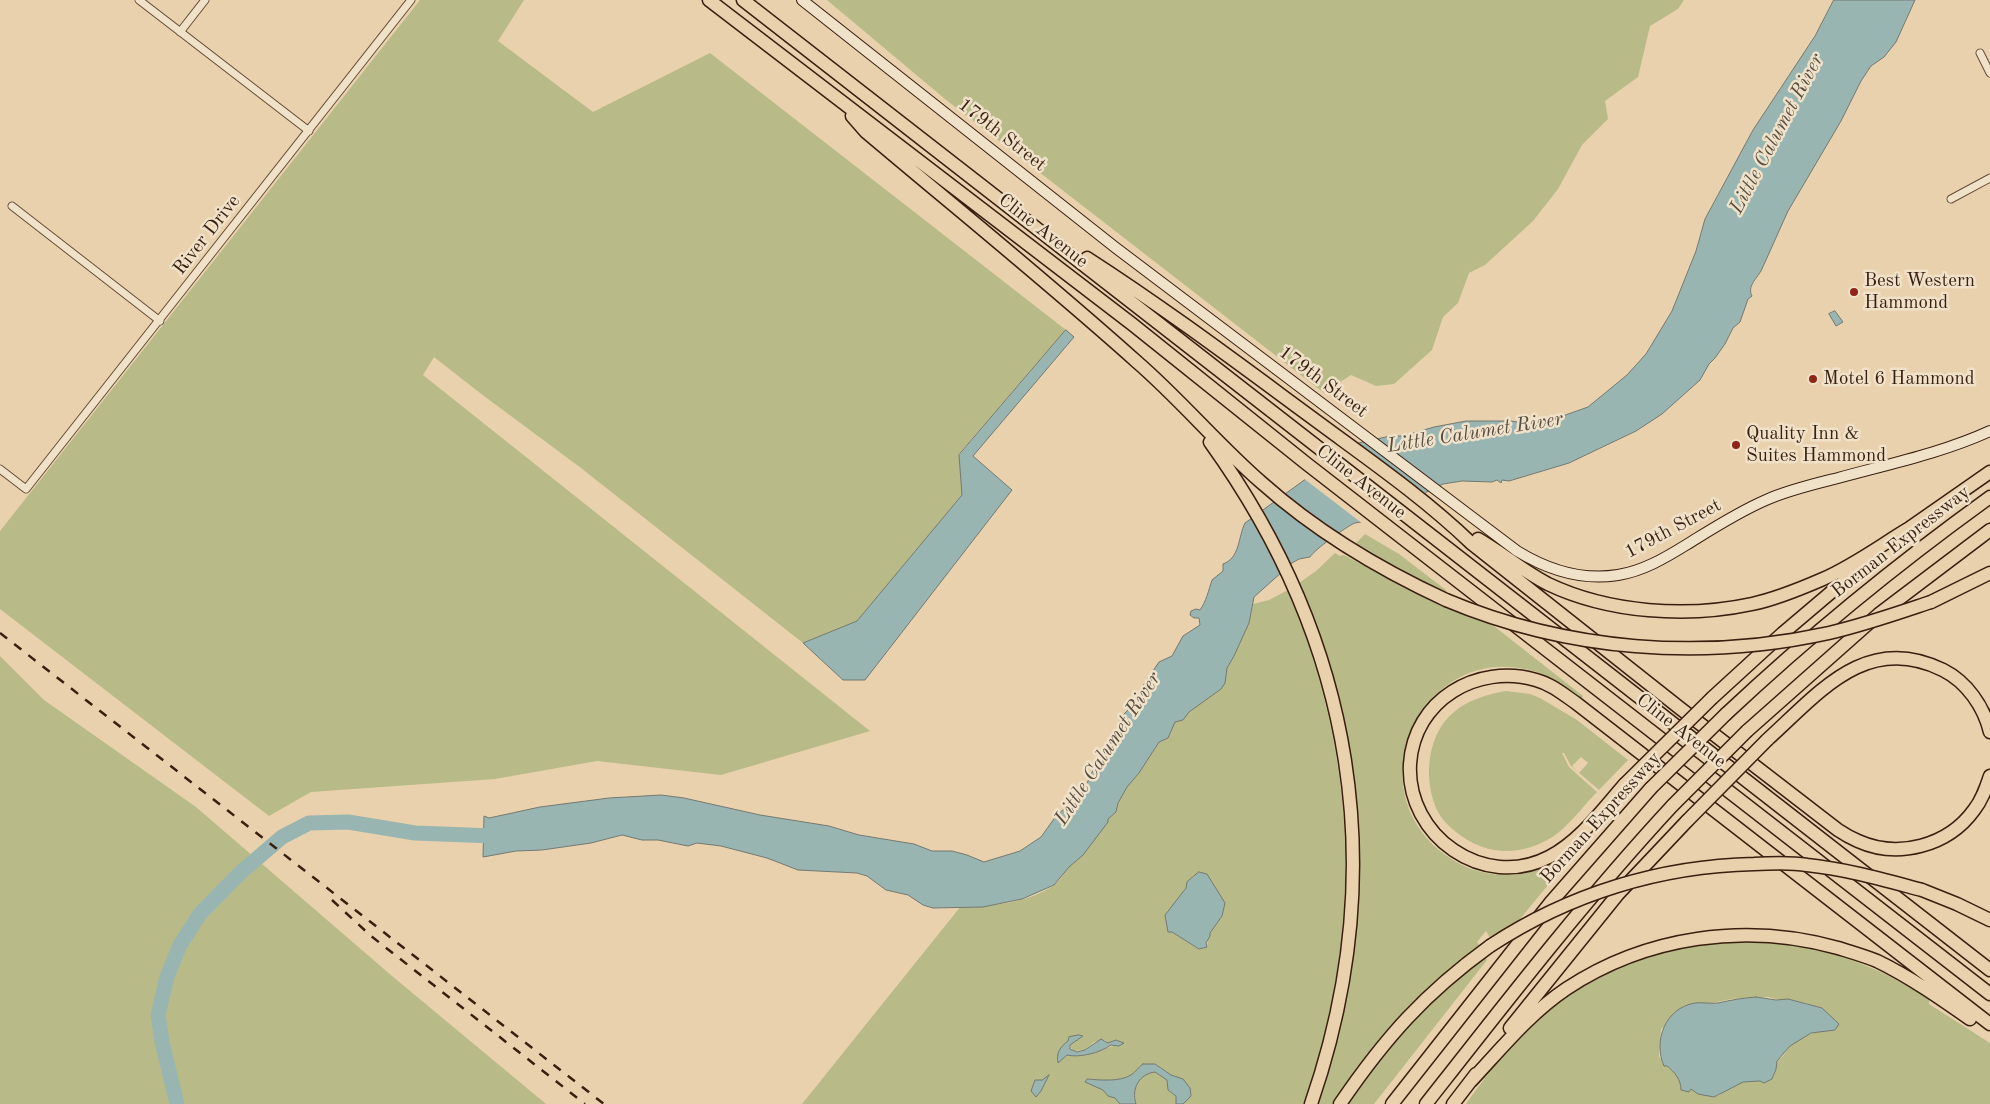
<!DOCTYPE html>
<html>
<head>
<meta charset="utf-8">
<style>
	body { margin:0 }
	canvas { display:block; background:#e8d1ac }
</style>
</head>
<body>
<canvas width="1990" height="1104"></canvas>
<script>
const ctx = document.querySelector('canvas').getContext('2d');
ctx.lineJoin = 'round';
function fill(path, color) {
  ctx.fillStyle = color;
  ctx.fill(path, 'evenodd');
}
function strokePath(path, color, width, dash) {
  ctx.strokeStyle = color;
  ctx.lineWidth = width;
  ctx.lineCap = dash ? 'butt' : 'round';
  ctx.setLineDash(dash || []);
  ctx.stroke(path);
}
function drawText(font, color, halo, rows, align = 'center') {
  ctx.font = font + ' "Old Standard TT",serif';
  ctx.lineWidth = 5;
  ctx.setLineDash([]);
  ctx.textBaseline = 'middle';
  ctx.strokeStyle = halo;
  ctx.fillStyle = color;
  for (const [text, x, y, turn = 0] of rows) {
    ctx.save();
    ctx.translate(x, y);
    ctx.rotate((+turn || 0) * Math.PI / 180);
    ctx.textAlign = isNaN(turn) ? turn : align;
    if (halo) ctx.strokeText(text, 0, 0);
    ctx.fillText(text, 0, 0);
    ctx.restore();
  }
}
const green = new Path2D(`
	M 420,0 L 524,0 L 498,41 L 593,112 L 710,53 L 1066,330 L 959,454 L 962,495 L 857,621 L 803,643 L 581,468 L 480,393 L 434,357 L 423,375 L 870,731 L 721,775 L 597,761 L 495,779 L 311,792 L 269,816 L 0,609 L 0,531 Z
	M 827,0 L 1684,0 L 1678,9 L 1650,26 L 1638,77 L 1605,101 L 1608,119 L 1582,145 L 1558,189 L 1533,221 L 1485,265 L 1469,273 L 1458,303 L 1443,317 L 1432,350 L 1394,384 L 1376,386 L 1351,375 L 1324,393 L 945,99 Z
	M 1365,534 L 1399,554 L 1446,590 L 1447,594 L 1408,576 L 1353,546 Z
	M 1335,553 L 1340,556 L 1344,555 L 1416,594 L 1490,623 L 1583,696 L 1582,698 C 1565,686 1549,674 1529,670 C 1425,644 1357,781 1439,850 C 1453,861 1468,870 1486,873 C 1520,880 1555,868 1580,844 L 1581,845 L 1496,948 L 1486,931 L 1477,942 L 1479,945 C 1416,992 1375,1038 1332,1104 L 1316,1104 L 1356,894 L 1325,658 L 1299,583 L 1316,571 Z
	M 1288,590 C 1359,762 1364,928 1304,1104 L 1183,1104 L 1191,1096 L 1190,1088 L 1183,1079 L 1171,1075 L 1155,1064 L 1143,1064 C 1138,1067 1136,1072 1131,1075 C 1120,1082 1100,1080 1087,1079 L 1085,1082 L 1103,1090 L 1108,1096 L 1116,1098 L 1120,1104 L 802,1104 L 961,906 C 992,907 1026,903 1053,886 C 1060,881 1063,874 1068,868 C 1072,863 1078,860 1082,855 C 1092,845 1098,831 1108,822 L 1108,819 L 1116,812 L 1118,803 L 1127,787 L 1139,773 L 1159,742 L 1171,733 L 1172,727 L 1175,722 L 1183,720 L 1189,712 L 1221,689 C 1226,682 1224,674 1228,666 C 1238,646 1249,627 1253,604 L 1269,600 ZM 1193,876 L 1216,888 L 1218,893 L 1225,903 L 1222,916 L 1209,933 L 1207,947 L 1199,949 L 1172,932 L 1167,911 L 1174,906 ZM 1082,1037 L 1070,1045 L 1073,1051 L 1085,1050 L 1094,1042 L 1105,1040 L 1108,1043 L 1119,1040 L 1119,1046 C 1110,1045 1108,1049 1099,1051 C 1089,1055 1077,1057 1067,1055 L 1058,1062 L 1068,1041 Z
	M 0,656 L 44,700 L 196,807 L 392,976 L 546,1104 L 0,1104 Z
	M 1506,691 L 1530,694 L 1540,698 L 1577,720 L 1628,760 L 1599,790 L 1571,766 L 1564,753 L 1562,753 L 1569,767 L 1597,792 C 1583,806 1566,830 1549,839 C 1519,856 1487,855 1460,835 C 1453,830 1446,824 1441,817 C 1422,787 1425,735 1454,712 C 1468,700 1488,694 1506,691 ZM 1581,757 L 1588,763 L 1579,773 L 1572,766 Z
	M 1721,942 C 1800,939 1863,956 1929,999 L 1929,1004 L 1990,1043 L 1990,1104 L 1466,1104 C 1534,1008 1602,956 1721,942 ZM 1769,997 C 1776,1000 1781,999 1788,1000 C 1811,1003 1827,1007 1835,1030 C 1817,1029 1795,1037 1786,1052 C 1780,1061 1777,1057 1776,1069 L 1760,1081 L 1743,1082 L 1724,1091 L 1718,1096 L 1691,1089 L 1681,1082 L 1675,1072 L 1666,1066 L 1659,1056 L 1661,1029 L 1695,1003 L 1707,1004 L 1731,999 Z
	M 1484,956 L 1487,960 L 1374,1104 L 1346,1104 L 1372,1066 L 1432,999 Z
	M 1155,1072 L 1167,1080 L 1168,1090 L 1176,1096 L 1176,1104 L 1136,1104 C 1131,1089 1139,1073 1155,1072 Z`);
const water = new Path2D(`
	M 1834,0 L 1915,0 L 1896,42 L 1884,57 L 1871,66 L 1861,81 L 1841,121 L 1788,211 L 1761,271 C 1756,279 1747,287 1752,296 L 1748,299 L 1740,322 L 1733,328 L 1725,344 L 1715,358 L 1709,364 L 1700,380 L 1662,414 L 1636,431 L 1569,463 L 1509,481 L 1502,480 L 1501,483 L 1497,480 L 1492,482 L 1462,481 L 1443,484 L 1367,521 C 1363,522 1359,522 1355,523 C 1347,526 1314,550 1310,557 L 1299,559 L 1292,563 L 1254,597 L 1249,623 L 1234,656 L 1227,668 L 1225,683 L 1221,689 L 1189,712 L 1183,720 L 1175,722 L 1168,738 L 1159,742 L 1139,773 L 1127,787 L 1118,803 L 1116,812 L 1108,819 L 1108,822 L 1083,855 L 1069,867 L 1054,885 L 1022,899 L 983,907 L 933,908 L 923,905 L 908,895 L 886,890 L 867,876 L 857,873 L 798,870 L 767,858 L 721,846 L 697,843 L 688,846 L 658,840 L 642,840 L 622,835 L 591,843 L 542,850 L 516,851 L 483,857 L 484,816 L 489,818 L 540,807 L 609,798 L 661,795 L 684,798 L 760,815 L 829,826 L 859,835 L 914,844 L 932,851 L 952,851 L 967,855 L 984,862 L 1020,851 L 1041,837 L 1056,816 L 1083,792 L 1100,755 L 1120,725 L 1120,718 L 1136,702 L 1136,696 L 1159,662 L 1172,656 L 1183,636 L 1200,625 L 1199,618 L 1194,618 L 1190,615 L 1191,611 L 1196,609 L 1200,610 C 1206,602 1209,589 1212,580 L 1223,571 L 1223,564 C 1240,558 1238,537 1245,523 L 1354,444 L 1390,436 L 1403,436 L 1434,427 L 1466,421 L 1511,421 L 1535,425 L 1543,423 L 1588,407 L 1627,375 L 1646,354 L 1672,311 L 1696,251 L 1705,219 L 1753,130 L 1815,36 Z
	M 1835,311 L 1843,322 L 1836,326 L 1829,314 Z
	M 1066,330 L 1074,337 L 973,456 L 1012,490 L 865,680 L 843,680 L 803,643 L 857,621 L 962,495 L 959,455 Z
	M 1199,872 L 1207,874 L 1225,903 L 1222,916 L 1210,933 L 1210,936 L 1206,943 L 1207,947 L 1199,949 L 1172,932 L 1168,932 L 1165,915 L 1186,888 L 1187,882 Z
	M 1756,997 L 1776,1000 L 1788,999 L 1822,1008 L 1839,1024 L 1835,1030 L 1811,1033 L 1790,1046 L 1777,1061 L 1776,1069 L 1772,1079 L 1764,1083 L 1760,1081 L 1743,1082 L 1714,1097 L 1698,1094 L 1691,1089 L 1689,1092 L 1681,1090 C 1681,1080 1675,1072 1667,1066 L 1664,1066 C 1653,1041 1665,1008 1695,1003 C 1702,1002 1710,1004 1718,1003 C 1731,1000 1743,998 1756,997 Z
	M 1079,1035 L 1083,1036 L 1070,1045 L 1070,1049 L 1077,1052 L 1085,1050 L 1101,1039 L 1108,1043 L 1116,1040 L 1124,1043 L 1119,1046 L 1111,1045 C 1100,1053 1079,1058 1067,1055 L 1058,1063 C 1056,1053 1060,1047 1068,1041 L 1069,1037 Z
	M 1143,1064 L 1155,1064 L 1171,1075 L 1183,1079 L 1190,1088 L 1191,1096 L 1183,1104 L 1176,1104 L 1176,1096 L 1168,1090 L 1167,1080 L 1155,1072 C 1139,1074 1131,1089 1136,1104 L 1120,1104 L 1115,1098 L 1108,1096 L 1103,1090 L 1085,1082 L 1087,1079 C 1100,1080 1120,1082 1131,1075 C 1136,1072 1138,1067 1143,1064 Z
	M 1049,1075 L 1041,1091 L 1036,1097 L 1031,1091 L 1035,1080 L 1042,1080 Z`);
const pier = new Path2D(`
	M 1353,441 L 1356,441 L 1427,494 L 1389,514 L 1363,524 L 1303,478 L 1307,476 L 1335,450 Z`);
const river = new Path2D(`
	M 177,1104 L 162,1042 L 158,1015 L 167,977 L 180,945 L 200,914 L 240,873 L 282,837 L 309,823 L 348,822 L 415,833 L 494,836 L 502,835`);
const street = new Path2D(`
	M 139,0 L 309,131
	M 180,32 L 205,0
	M 1980,53 L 1990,73
	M 1951,199 L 1990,178
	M 12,206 L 160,321
	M 0,469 L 26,489 L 411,0`);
const secondary = new Path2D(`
	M 802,0 L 1116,248 L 1517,551 C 1548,570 1581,581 1618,575 C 1643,571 1665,558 1686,545 C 1712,529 1738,512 1766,500 C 1788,490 1814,484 1838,478 C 1889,464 1942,453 1990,431`);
const highway = new Path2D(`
	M 709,0 L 1132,324 L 1307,464 L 1990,994
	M 743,0 L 1990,970
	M 852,116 L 866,132 C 956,208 1049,283 1137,362 C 1181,400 1218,445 1262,483 C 1317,532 1379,569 1446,600
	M 1087,258 C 1163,307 1235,361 1307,414 C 1362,455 1421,495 1471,543 L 1681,709 L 1838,830 C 1844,834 1851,838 1858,841 C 1898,859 1948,846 1974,810 C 1982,800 1986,788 1990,776
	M 1210,442 C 1354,642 1392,870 1311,1104
	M 1901,534 L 1990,472
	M 1478,539 C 1502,553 1523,571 1548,584 C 1609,613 1687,618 1752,604 C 1776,599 1800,589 1823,579 C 1853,566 1880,546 1908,529
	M 1931,602 L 1990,573
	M 1712,698 L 1783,633 L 1868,561
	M 1726,714 C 1809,636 1897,564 1990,497
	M 1747,731 L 1879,614 L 1990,530
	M 1767,740 C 1819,693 1866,632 1943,670 C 1967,682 1984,707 1990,732
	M 1625,784 C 1602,810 1580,841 1549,857 C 1484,891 1406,836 1410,764 C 1414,700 1477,663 1536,680 C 1551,684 1563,694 1576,703 L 1990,1024
	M 1922,890 L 1957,904 L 1990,920
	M 1510,1028 L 1618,894 L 1687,821
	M 1471,1081 C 1501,1049 1529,1014 1566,989 C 1646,936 1746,922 1838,948 C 1851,952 1865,956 1877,961 C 1910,977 1940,998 1970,1019
	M 1340,1104 C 1385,1038 1425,993 1490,946
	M 1392,1104 L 1551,902 L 1651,788
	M 1426,1104 C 1506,1002 1585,900 1673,805
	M 1453,1104 L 1476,1074`);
const rail = new Path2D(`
	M 0,633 L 604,1104
	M 332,900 L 371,936 L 585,1104`);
const highwayBridge = new Path2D(`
	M 1446,600 C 1567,651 1702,661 1829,633 C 1864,625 1898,613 1931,602
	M 1625,784 L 1712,698
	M 1651,788 L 1726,714
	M 1673,805 L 1747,731
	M 1687,821 L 1767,740
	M 1490,946 C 1569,894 1660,866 1754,864 C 1771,863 1790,862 1807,865 C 1846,869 1884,880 1922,890`);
const markers = [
	[1854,292,5,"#8f2418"],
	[1813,379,5,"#8f2418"],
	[1736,445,5,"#8f2418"]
];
const streetNames = [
	["179th Street",1002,135,38],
	["Cline Avenue",1043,231,38],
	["River Drive",207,235,-52],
	["179th Street",1323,382,37],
	["Cline Avenue",1361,482,38],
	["179th Street",1673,529,-28],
	["Borman Expressway",1901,542,-38],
	["Cline Avenue",1681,731,38],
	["Borman Expressway",1601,818,-48]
];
const poiNames = [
	["Best Western",1864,281],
	["Hammond",1864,303],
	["Motel 6 Hammond",1823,379],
	["Quality Inn &",1746,434],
	["Suites Hammond",1746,456]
];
const waterNames = [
	["Little Calumet River",1777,134,-62],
	["Little Calumet River",1475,433,-9],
	["Little Calumet River",1108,749,-57]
];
fill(green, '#b8bb88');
fill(water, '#99b5b1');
strokePath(water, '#737971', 1);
fill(pier, '#e8d1ac');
strokePath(river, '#99b5b1', 15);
strokePath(street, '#654c37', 9);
strokePath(secondary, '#391f10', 12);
strokePath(highway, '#391f10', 15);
strokePath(street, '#f0e1c9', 7);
strokePath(secondary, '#f0e1c9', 10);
strokePath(highway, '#e8d1ac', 12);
strokePath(rail, '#391f10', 2.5, [9, 9]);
strokePath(highwayBridge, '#391f10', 15, []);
strokePath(highwayBridge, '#e8d1ac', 12);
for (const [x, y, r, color] of markers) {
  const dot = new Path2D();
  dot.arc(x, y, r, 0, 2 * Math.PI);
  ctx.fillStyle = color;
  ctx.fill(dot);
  strokePath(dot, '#f0e1c9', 2);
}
drawText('19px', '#391f10', '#f0e1c9', streetNames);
drawText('19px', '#391f10', '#f0e1c9', poiNames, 'left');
drawText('italic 20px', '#564c40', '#f0e1c9', waterNames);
</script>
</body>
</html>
